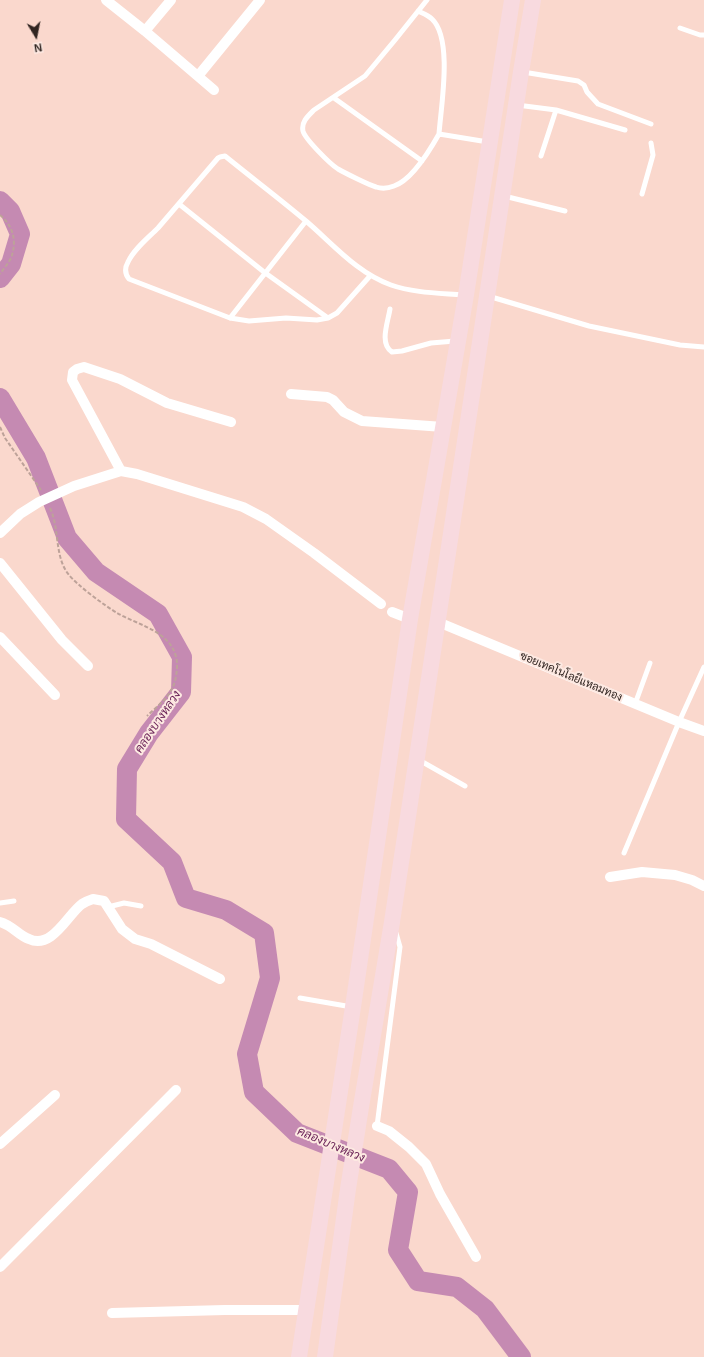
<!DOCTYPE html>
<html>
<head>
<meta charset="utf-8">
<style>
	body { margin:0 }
	#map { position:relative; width:704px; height:1357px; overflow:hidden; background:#fad8cd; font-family:Arial,sans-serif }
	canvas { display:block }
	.north { position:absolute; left:16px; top:16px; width:40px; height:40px; -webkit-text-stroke:3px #fde9e2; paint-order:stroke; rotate:170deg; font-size:11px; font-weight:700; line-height:16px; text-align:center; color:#312521 }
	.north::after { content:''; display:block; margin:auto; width:14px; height:18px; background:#312521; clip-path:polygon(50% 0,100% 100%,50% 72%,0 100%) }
</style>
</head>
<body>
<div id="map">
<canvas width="704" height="1357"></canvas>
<div class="north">N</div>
</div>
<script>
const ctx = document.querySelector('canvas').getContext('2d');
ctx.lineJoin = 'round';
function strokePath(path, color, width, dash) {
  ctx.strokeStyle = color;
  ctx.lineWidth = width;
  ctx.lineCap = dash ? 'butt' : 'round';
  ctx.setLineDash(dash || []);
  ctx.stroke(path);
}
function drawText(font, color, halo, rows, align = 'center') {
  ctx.font = font + ' Arial,Sarabun,sans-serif';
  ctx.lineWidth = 4;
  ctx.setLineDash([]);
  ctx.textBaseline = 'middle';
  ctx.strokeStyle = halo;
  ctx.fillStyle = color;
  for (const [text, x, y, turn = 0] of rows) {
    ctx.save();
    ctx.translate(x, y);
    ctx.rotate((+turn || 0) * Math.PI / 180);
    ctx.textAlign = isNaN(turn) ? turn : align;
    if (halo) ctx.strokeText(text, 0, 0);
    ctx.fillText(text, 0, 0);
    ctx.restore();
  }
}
const river = new Path2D(`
	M 0,201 L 10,211 L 20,234 L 11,264 L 0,278
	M 0,398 L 36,458 L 67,538 L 96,572 L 158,614 L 182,657 L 181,692 L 149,733 L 127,769 L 126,819 L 172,862 L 186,898 L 226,910 L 264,933 L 270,978 L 247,1054 L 254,1092 L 297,1133 L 389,1169 L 408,1192 L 398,1250 L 418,1281 L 457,1287 L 485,1309 L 521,1357`);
const path = new Path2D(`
	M 0,215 C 12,225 17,239 12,255 C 10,262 4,268 0,274
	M 0,427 L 5,438 L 41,490
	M 50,508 C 60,529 54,557 69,575 C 78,586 104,605 117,613 C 142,627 179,633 177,669 C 176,677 175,685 170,692 C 166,700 154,709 147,716`);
const service = new Path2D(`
	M 427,0 L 395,40 L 365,76 L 314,110 C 308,116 301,122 303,131 C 305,139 330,164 338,169 C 345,173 369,185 376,187 C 382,189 389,188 394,186 C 412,180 430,150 439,134 L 488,142
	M 418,11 C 422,13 428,15 432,19 C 453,39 441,106 439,134
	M 680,28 L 700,35 L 704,35
	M 523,72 L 578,81 L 584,85 L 587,92 L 598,104 L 651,124
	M 334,98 L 422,161
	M 517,105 L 556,110
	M 541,156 L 556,110 L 625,130
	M 642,194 L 653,155 L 651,143
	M 504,196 L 565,211
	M 179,204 L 264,272 L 328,318 L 337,313 L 370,276
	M 488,296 L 589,326 L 680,345 L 704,347
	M 390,309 C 388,322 379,344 392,352 L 402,351 L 431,343 L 455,341
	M 230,318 L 306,221
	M 328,318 L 317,320 L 286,318 L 249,321 L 230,318 L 129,279 C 125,274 124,269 128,262 C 134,249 148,238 158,228 C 178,205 198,181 218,158 L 220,157 L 225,156 C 252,178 280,199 306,221 C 333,244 357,273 391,285 C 414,293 439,293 463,295
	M 635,704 L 650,663
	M 419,760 L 465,786
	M 624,853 L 679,722 L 704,667
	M 0,903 L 14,901
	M 108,907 L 124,903 L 141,906
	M 300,998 L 352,1007
	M 377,1126 L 400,947 L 396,933`);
const minor = new Path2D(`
	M 106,0 L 145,31 L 214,90
	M 145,31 L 171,0
	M 198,76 L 260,0
	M 291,394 L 327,397 L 333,400 L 344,412 L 362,421 L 443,427
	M 121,471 L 72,380 L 73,372 L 77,369 L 84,367 L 120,379 L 167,403 L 231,422
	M 0,533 L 20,514 L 39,502 L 74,486 L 121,471 L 137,474 L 243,507 L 266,519 L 314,553 L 381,604
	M 0,563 L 62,640 L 88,666
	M 392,612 L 410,619
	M 438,622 L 679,722 L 704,731
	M 0,637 L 55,695
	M 610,877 L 642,872 L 675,875 L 692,880 L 704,886
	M 0,922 C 12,925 18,935 29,939 C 52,950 68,914 82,904 C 85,902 90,900 93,899 L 104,901 L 122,929 L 135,939 L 151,944 L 220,979
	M 377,1126 L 389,1131 L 409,1147 L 426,1164 L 440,1194 L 476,1257
	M 0,1144 L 55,1095
	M 0,1267 L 176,1090
	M 112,1313 L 225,1310 L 306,1310`);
const primary = new Path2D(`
	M 299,1357 L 353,1007 L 410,619 L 466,295 L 512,0
	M 325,1357 L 348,1189 L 361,1107 L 392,922 L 521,72 L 533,0`);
const streetNames = [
	["ซอยเทคโนโลยีแหลมทอง",571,677,23]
];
const waterNames = [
	["คลองบางหลวง",158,722,-56],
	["คลองบางหลวง",331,1145,23]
];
strokePath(river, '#c58ab2', 20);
strokePath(path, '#bda299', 2, [4, 2]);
strokePath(service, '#fff', 5);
strokePath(minor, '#fff', 10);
strokePath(primary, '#f8dadf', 16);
drawText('11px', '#312521', '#fde9e2', streetNames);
drawText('italic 12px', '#6c265a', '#fde9e2', waterNames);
</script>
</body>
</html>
